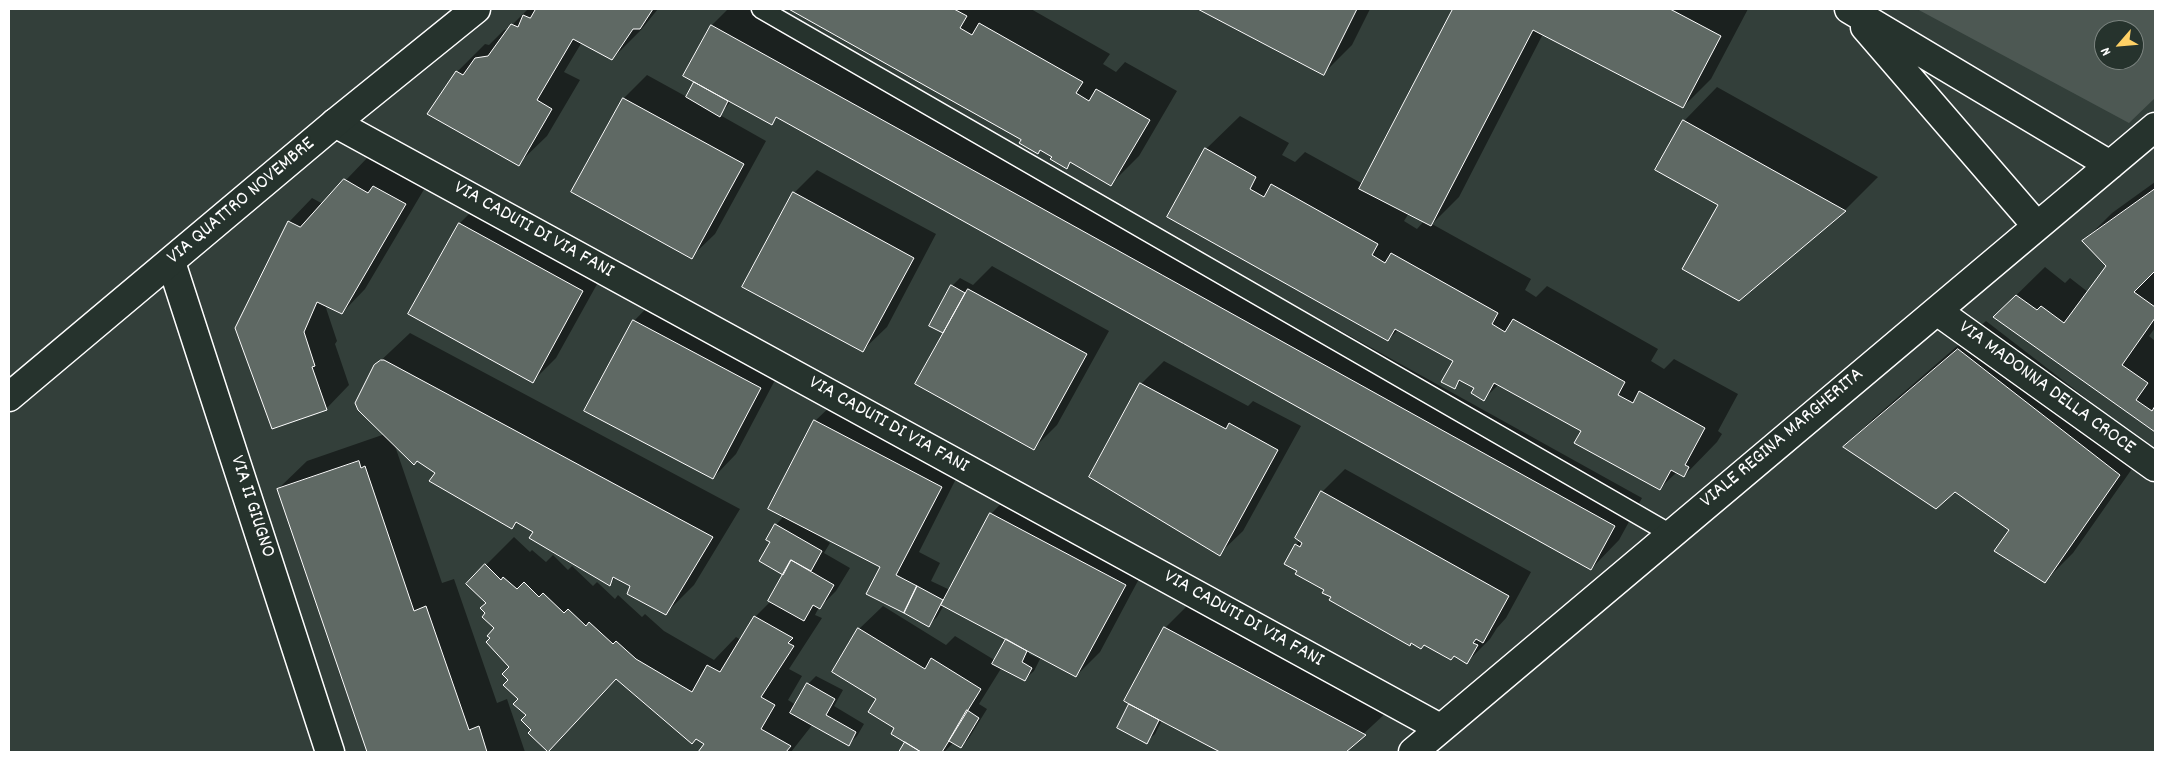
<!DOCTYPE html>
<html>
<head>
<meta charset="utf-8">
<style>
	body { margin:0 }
	#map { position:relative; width:2164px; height:761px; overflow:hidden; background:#333f3a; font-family:Dekko,sans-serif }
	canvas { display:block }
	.frame { position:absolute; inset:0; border:10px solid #fff; pointer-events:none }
	.north { position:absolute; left:2094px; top:20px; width:50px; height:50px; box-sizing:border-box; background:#26332d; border:1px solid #7d8581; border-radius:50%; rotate:243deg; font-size:14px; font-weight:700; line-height:20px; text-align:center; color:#fff }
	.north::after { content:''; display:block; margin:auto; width:18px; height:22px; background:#ffd166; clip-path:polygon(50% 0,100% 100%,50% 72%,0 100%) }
</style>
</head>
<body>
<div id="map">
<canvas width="2164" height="761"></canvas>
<div class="frame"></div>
<div class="north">N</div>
</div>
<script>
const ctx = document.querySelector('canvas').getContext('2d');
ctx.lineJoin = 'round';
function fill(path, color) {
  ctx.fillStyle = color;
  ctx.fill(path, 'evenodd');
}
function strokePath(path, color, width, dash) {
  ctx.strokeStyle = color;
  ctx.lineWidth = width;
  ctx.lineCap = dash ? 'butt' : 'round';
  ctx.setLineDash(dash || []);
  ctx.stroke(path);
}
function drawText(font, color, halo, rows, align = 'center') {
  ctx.font = font + ' Dekko,sans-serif';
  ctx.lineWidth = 4;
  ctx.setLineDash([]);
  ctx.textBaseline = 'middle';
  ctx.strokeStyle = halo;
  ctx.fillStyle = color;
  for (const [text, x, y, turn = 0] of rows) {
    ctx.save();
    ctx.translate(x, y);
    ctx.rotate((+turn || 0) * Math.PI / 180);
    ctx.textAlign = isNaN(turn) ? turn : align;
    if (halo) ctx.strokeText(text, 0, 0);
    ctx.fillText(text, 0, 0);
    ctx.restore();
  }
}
const green = new Path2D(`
	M 1917,9 L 2155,9 L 2155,98 L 2129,123 ZM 2104,30 L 2134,30 L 2134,60 L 2104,60 Z`);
const shadow = new Path2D(`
	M 528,9 L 658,9 L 640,31 L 612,59 L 582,42 L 564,72 L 580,80 L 547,136 L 518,164 L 429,113 L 457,72 L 485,44 L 489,45 L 504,30 L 508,29 Z
	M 728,9 L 761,9 L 1642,498 L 1619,540 L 1591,569 L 778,117 L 771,124 L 731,101 L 720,115 L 766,141 L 715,234 L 691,257 L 572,192 L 624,98 L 647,75 L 687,97 L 695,83 L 685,75 L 712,25 Z
	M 791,9 L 1031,9 L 1110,54 L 1103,64 L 1116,72 L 1125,62 L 1177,91 L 1139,156 L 1111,184 L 1072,161 L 1066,167 L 1041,149 L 1038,153 L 1023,139 Z
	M 1200,9 L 1370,9 L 1352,45 L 1324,73 Z
	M 1455,9 L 1748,9 L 1711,79 L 1683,107 L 1543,34 L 1459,197 L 1432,224 L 1531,279 L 1525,290 L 1536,297 L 1547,286 L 1658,349 L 1651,361 L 1664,369 L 1674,359 L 1738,394 L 1718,431 L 1722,434 L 1717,442 L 1684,476 L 1677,472 L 1659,489 L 1583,431 L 1499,384 L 1484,399 L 1476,387 L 1462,380 L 1454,387 L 1455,361 L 1399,329 L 1388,340 L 1206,149 L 1240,116 L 1289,143 L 1282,155 L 1295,162 L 1305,152 L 1363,184 ZM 1409,213 L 1424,221 L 1417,229 L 1404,221 Z
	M 1717,87 L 1878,177 L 1845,210 L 1719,204 L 1684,121 Z
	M 368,157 L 390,170 L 397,163 L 429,181 L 365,289 L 342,313 L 327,306 L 326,308 L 337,341 L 335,344 L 349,385 L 326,409 L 273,428 L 289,222 L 312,198 L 323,204 Z
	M 817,170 L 936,234 L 887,327 L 863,350 L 794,193 Z
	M 2155,182 L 2155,328 L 2149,336 L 2155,341 L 2155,430 L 1994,317 L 2045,267 L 2065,283 L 2070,278 L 2088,292 L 2107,266 L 2084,241 L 2112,213 Z
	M 483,200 L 606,268 L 556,358 L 533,381 L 460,223 Z
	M 992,266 L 1109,331 L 1057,425 L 1034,448 L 945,333 L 931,325 L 952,286 L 960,278 L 973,285 Z
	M 657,297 L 783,365 L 736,454 L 713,478 L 634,321 Z
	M 1986,321 L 2148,446 L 2073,553 L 2045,581 L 2011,529 L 1955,490 L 1845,447 L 1873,419 Z
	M 410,333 L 740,509 L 694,585 L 666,613 L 632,585 L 616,577 L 609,584 L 535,531 L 518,522 L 512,528 L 394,443 L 442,583 L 454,579 L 497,703 L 507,699 L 525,752 L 368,752 L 278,489 L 307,461 L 385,434 L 375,366 Z
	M 1164,361 L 1248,406 L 1253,401 L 1301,426 L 1243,531 L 1219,554 L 1141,384 Z
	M 839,398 L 964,463 L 919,552 L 940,563 L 931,581 L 950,590 L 991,514 L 1014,490 L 1148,562 L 1100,652 L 1076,676 L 1031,651 L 1029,654 L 1040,659 L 1034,671 L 1025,679 L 1002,667 L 979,704 L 987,709 L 969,738 L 961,747 L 954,742 L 944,752 L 900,752 L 906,743 L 878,698 L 859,629 L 883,606 L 946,645 L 955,636 L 996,661 L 1008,639 L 944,605 L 937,617 L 929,625 L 881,566 L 826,538 L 825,540 L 830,543 L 824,553 L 850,568 L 836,591 L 818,609 L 815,615 L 822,618 L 789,669 L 802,676 L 788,700 L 796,705 L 808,684 L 816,676 L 843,690 L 834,706 L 864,724 L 857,736 L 849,744 L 813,724 L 791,752 L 699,752 L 705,744 L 617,678 L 576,722 L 533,730 L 510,680 L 511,667 L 496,628 L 487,613 L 486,565 L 514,537 L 530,552 L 532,550 L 546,562 L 553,555 L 568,570 L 572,566 L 593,586 L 597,582 L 615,599 L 618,595 L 642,617 L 645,614 L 664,631 L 714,660 L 736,637 L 741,640 L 755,617 L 771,601 L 784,575 L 771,542 L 776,525 L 784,516 L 815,421 Z
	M 1345,469 L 1531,572 L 1506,618 L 1497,628 L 1490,639 L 1467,662 L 1332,597 L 1298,571 L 1296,545 L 1300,540 L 1322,492 Z
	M 1188,605 L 1388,711 L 1344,752 L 1222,752 L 1162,720 L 1155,734 L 1146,742 L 1130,705 L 1165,628 Z`);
const building = new Path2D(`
	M 536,9 L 653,9 L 640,29 L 633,29 L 612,60 L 573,39 L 537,100 L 552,109 L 519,166 L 427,114 L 456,71 L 463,75 L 475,58 L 488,56 L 511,24 L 518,27 L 523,15 L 530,18 Z
	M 789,9 L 954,9 L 967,16 L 960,28 L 972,35 L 979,23 L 1083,82 L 1076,93 L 1089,101 L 1096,89 L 1150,120 L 1111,186 L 1070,162 L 1067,169 L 1050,159 L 1052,157 L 1040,150 L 1038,154 L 1019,143 L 1021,140 Z
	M 1198,9 L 1357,9 L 1324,75 Z
	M 1453,9 L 1670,9 L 1721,36 L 1683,108 L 1533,30 L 1431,226 L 1359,189 Z
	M 711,25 L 1615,526 L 1591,570 L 776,117 L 772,125 L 683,76 Z
	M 694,82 L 728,101 L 720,117 L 686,97 Z
	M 623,98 L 744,164 L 692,259 L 571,192 Z
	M 1683,120 L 1846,211 L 1739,301 L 1682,269 L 1718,205 L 1655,170 Z
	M 1205,148 L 1256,177 L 1250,189 L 1264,197 L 1271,184 L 1378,244 L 1372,255 L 1385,263 L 1391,253 L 1498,313 L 1492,324 L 1505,332 L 1513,319 L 1625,382 L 1618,395 L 1633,403 L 1639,391 L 1705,428 L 1685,465 L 1689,467 L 1684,477 L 1671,470 L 1660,490 L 1574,443 L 1581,431 L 1494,383 L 1484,401 L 1471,393 L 1474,388 L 1459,380 L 1455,389 L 1441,382 L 1453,361 L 1395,329 L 1388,341 L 1167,217 Z
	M 344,179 L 368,193 L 373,186 L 406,204 L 342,314 L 317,302 L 304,332 L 315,366 L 312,367 L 327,410 L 272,429 L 235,328 L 288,221 L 300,227 Z
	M 2155,189 L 2155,271 L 2134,292 L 2155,307 L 2155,318 L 2122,365 L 2148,383 L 2136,400 L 2152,411 L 2155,406 L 2155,432 L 1993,317 L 2016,295 L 2037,310 L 2041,306 L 2064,323 L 2106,266 L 2082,241 Z
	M 793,192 L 914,258 L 863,352 L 742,287 Z
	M 459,223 L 583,291 L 533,383 L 408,314 Z
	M 951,285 L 965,293 L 943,333 L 929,326 Z
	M 968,289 L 1087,354 L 1034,450 L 915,384 Z
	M 633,320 L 761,388 L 713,479 L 584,411 Z
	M 1958,349 L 2120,475 L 2045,583 L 1994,551 L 2009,530 L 1955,492 L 1936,509 L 1843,447 Z
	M 381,360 L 384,360 L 713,537 L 666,615 L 627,594 L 630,586 L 613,577 L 610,586 L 529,538 L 533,532 L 516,522 L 512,529 L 429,481 L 435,473 L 417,461 L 414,465 L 358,410 L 355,403 L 374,365 Z
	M 1140,383 L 1226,429 L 1229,423 L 1278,450 L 1220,556 L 1089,477 Z
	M 814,420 L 942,487 L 896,575 L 917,586 L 904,613 L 866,594 L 880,567 L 768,509 Z
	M 359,461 L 361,468 L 365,466 L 414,611 L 426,606 L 469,730 L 479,726 L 487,752 L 367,752 L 277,489 Z
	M 1321,491 L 1509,596 L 1483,643 L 1476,639 L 1473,643 L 1478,645 L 1467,664 L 1454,656 L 1451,660 L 1424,645 L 1421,649 L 1411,643 L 1410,646 L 1329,600 L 1331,597 L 1322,593 L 1324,590 L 1295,574 L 1297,571 L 1284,564 L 1295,544 L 1300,547 L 1302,543 L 1295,538 Z
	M 990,513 L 1126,585 L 1076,677 L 941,605 Z
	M 775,524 L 822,551 L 811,571 L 791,560 L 783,575 L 759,561 L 770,542 L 766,540 Z
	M 791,560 L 834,585 L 820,609 L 813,605 L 804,621 L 768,601 Z
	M 485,564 L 501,580 L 503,577 L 517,589 L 524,582 L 539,597 L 543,593 L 564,613 L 568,609 L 586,626 L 589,622 L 613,644 L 616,641 L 636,659 L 692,692 L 707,665 L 720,672 L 754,616 L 793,638 L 788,643 L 794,646 L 761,697 L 775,705 L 761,729 L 791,746 L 786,752 L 698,752 L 704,744 L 696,739 L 692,744 L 616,679 L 548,752 L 528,733 L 531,730 L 521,720 L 526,715 L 513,704 L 518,699 L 503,685 L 508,680 L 502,674 L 509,667 L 486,642 L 490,638 L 487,636 L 494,628 L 482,617 L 485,613 L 480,608 L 486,603 L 466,584 Z
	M 917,586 L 943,600 L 929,627 L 904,613 Z
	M 1164,627 L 1366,735 L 1346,752 L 1220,752 L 1129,704 L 1124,701 Z
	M 858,628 L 925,669 L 931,658 L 981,689 L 942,752 L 921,752 L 891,734 L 894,728 L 868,712 L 876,699 L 832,672 Z
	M 1006,639 L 1027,651 L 1022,662 L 1032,668 L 1025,681 L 992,664 Z
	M 807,683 L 835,699 L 826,715 L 856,732 L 849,746 L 790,713 Z
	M 1129,704 L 1159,720 L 1147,744 L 1117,728 Z
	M 967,710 L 979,718 L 961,748 L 949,741 Z
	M 905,742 L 921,752 L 899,752 Z`);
const lane = new Path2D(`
	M 761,9 L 1671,534`);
const street = new Path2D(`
	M 1849,9 L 2110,165
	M 1865,27 L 2037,226
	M 335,123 L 1440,728
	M 171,262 L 330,752
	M 1937,311 L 2155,467
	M 1413,752 L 2155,127`);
const secondary = new Path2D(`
	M 9,397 L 335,123 L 476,9`);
const streetNames = [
	["VIA QUATTRO NOVEMBRE",242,202,-40],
	["VIA CADUTI DI VIA FANI",533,231,29],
	["VIA MADONNA DELLA CROCE",2046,389,36],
	["VIA CADUTI DI VIA FANI",888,426,29],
	["VIALE REGINA MARGHERITA",1783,439,-40],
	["VIA II GIUGNO",251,507,72],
	["VIA CADUTI DI VIA FANI",1243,620,29]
];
fill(green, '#4d5853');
fill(shadow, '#0007');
fill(building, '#5f6964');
strokePath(building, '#fff', 1);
strokePath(lane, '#fff', 21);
strokePath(street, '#fff', 31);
strokePath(secondary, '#fff', 31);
strokePath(lane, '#26332d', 18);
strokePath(street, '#26332d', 28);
strokePath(secondary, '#26332d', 28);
drawText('20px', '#fff', '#26332d', streetNames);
</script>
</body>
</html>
